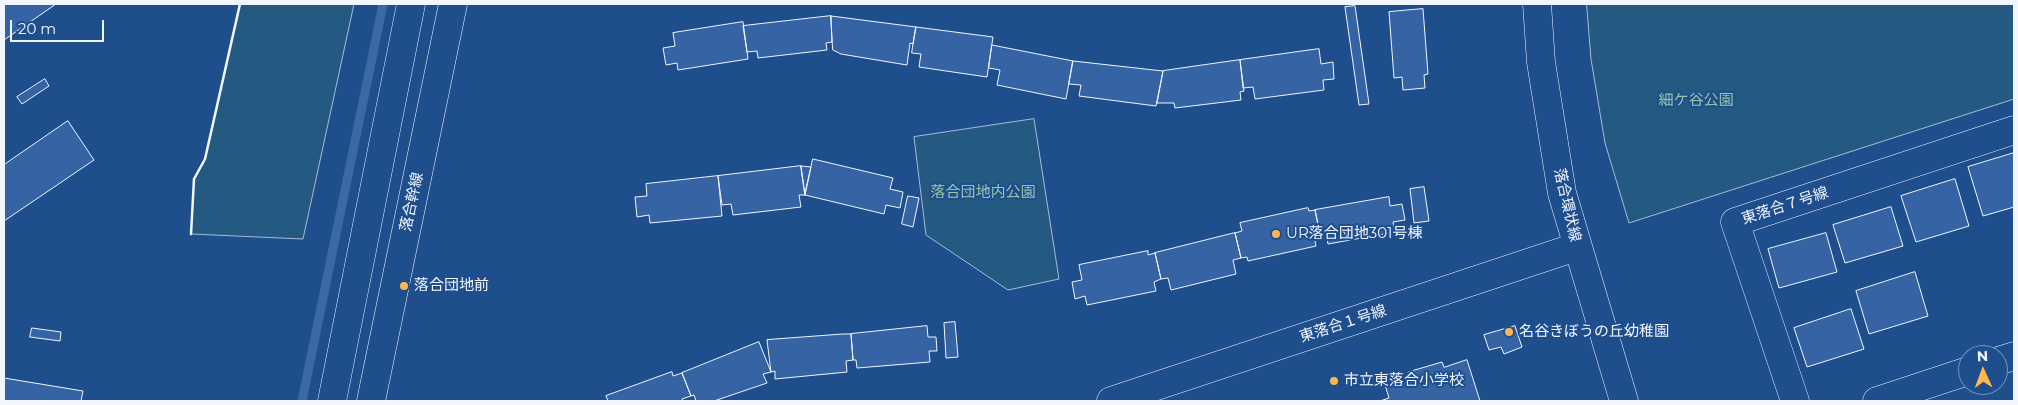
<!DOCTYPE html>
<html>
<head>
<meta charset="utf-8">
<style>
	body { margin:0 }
	#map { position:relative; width:2018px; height:405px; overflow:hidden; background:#1f4e8c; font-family:Montserrat,sans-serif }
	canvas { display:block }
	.frame { position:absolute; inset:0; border:5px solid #f2f6ff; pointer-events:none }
	.north { position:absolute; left:1958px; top:345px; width:50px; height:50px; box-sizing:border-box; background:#1f4e8c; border:1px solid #7391ba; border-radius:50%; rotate:358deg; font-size:14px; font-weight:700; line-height:20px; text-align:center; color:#f2f6ff }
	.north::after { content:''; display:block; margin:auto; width:18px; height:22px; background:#ffb74d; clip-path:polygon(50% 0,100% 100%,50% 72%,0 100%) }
	.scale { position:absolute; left:10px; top:20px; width:94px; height:22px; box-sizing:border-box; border:2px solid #f2f6ff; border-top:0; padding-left:6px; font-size:15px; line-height:18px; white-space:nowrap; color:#f2f6ff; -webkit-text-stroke:4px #1f4e8c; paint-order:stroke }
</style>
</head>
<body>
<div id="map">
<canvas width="2018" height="405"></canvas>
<div class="frame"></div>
<div class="north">N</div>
<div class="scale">20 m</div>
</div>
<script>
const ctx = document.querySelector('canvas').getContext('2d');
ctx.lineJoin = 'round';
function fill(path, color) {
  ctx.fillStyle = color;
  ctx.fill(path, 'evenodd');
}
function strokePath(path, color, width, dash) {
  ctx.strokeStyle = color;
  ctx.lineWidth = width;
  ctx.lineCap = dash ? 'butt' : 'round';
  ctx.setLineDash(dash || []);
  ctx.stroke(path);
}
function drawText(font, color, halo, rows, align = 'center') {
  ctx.font = font + ' Montserrat,"Noto Sans JP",sans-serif';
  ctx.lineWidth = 4;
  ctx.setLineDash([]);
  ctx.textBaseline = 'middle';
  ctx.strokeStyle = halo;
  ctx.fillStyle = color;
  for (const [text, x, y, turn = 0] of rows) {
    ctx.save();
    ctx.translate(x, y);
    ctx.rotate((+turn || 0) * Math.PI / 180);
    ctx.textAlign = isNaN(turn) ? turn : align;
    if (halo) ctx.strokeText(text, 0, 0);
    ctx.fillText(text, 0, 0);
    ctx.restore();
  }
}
const green = new Path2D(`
	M 240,4 L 354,4 L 303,239 L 191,234 L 194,179 L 205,159 Z
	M 1587,4 L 2014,4 L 2014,99 L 1629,223 L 1605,143 L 1591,59 Z
	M 1034,119 L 1059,279 L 1008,290 L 926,235 L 914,137 Z`);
const stream = new Path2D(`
	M 302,401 L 383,4`);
const building = new Path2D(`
	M 4,4 L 56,4 L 4,40 Z
	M 1355,6 L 1369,104 L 1359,105 L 1345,7 Z
	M 1423,9 L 1428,74 L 1424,75 L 1425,88 L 1403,90 L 1402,77 L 1394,78 L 1389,12 Z
	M 831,16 L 832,42 L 826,43 L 827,50 L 758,58 L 757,51 L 747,52 L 743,26 Z
	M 831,16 L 916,27 L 913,44 L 910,43 L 907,65 L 841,54 L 833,50 Z
	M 743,22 L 748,59 L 678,70 L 677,63 L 666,65 L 663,48 L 675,46 L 673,33 Z
	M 916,27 L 993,37 L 987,77 L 919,67 L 921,54 L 912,53 Z
	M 992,45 L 1073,61 L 1066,99 L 997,85 L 1000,70 L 989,68 Z
	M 1319,49 L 1321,64 L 1333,62 L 1334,79 L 1323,80 L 1324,90 L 1255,99 L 1253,87 L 1243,88 L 1240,60 Z
	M 1240,60 L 1244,91 L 1240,92 L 1241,100 L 1175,108 L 1174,103 L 1157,103 L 1163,71 Z
	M 1073,61 L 1163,71 L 1156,106 L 1079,96 L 1081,85 L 1069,84 Z
	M 45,79 L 49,86 L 22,104 L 17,97 Z
	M 68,121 L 94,160 L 4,221 L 4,165 Z
	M 2014,153 L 2014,207 L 1983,216 L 1968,167 Z
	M 813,159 L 893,178 L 890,189 L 903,192 L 900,208 L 886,205 L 884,214 L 805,195 Z
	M 801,166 L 811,167 L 805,195 Z
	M 801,166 L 805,195 L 799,195 L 801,207 L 733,215 L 731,204 L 722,205 L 718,176 Z
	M 718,176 L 722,216 L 650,223 L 649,215 L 637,217 L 635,197 L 647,196 L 646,184 Z
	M 1955,179 L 1969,226 L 1916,242 L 1901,196 Z
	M 1424,187 L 1429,221 L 1414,223 L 1410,189 Z
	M 908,196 L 919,198 L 913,227 L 902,224 Z
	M 1389,197 L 1390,206 L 1402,204 L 1405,220 L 1393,222 L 1395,232 L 1328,244 L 1326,233 L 1320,234 L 1315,210 Z
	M 1891,207 L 1903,246 L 1845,263 L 1833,225 Z
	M 1308,208 L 1309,211 L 1315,210 L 1320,234 L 1314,235 L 1316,246 L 1248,261 L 1247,257 L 1241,258 L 1235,233 L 1242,231 L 1240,223 Z
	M 1235,233 L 1241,258 L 1233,260 L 1236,274 L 1171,290 L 1168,278 L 1161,279 L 1155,253 Z
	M 1826,233 L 1837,272 L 1779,288 L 1768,249 Z
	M 1148,251 L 1148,255 L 1155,253 L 1161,279 L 1154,282 L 1156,291 L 1087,305 L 1085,296 L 1075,299 L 1072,282 L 1082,280 L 1079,265 Z
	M 1915,272 L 1928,316 L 1869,334 L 1856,291 Z
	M 1851,309 L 1864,349 L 1807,367 L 1794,328 Z
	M 955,322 L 958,357 L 946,358 L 944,323 Z
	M 927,326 L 928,337 L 936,337 L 937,351 L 929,351 L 930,362 L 857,368 L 856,360 L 853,360 L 851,334 Z
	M 1515,326 L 1522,347 L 1504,354 L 1501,347 L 1489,350 L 1484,335 Z
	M 32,328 L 61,332 L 60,341 L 30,337 Z
	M 843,334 L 851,334 L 853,360 L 846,361 L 847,372 L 775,379 L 775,371 L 771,372 L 767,340 Z
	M 759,342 L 771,372 L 763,374 L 767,383 L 714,401 L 696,401 L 694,395 L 691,396 L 682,373 Z
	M 1467,360 L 1480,401 L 1380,401 L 1389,398 L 1385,385 L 1410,377 L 1408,372 L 1442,362 L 1444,367 Z
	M 672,372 L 673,376 L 682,373 L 691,396 L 682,399 L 683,401 L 608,401 L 606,396 Z
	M 4,378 L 83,391 L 81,401 L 4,401 Z`);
const minor = new Path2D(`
	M 1998,361 L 2014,356
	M 1795,401 L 1735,222 L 2014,130
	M 1877,401 L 1968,371`);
const tertiary = new Path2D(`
	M 1537,4 L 1541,62 L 1562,193 L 1624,401
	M 332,401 L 411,4
	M 371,401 L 453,4
	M 1111,401 L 1576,247`);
const wall = new Path2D(`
	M 191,234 L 194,179 L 205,159 L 240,4`);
const markers = [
	[1276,234,5,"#ffb74d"],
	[404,286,5,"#ffb74d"],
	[1509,332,5,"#ffb74d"],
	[1334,381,5,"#ffb74d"]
];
const parkNames = [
	["細ケ谷公園",1696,101],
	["落合団地内公園",983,193]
];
const streetNames = [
	["落合幹線",412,202,-78],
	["落合環状線",1567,205,77],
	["東落合７号線",1785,206,-18],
	["東落合１号線",1343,324,-18]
];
const poiNames = [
	["UR落合団地301号棟",1286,234],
	["落合団地前",414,286],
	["名谷きぼうの丘幼稚園",1519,332],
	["市立東落合小学校",1344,381]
];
fill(green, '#245a82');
strokePath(green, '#a8bbd7', 1);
strokePath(stream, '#3b69a3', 9);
fill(building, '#3563a3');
strokePath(building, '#f2f6ff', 1);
strokePath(minor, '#f2f6ff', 29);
strokePath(tertiary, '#f2f6ff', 29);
strokePath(minor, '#1f4e8c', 28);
strokePath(tertiary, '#1f4e8c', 28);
strokePath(wall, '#f2f6ff', 2.5);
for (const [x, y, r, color] of markers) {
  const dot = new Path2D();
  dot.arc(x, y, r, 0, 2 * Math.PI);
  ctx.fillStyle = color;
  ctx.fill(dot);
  strokePath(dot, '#1f4e8c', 2);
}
drawText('15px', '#97c8a6', '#1f4e8c', parkNames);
drawText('15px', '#f2f6ff', '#1f4e8c', streetNames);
drawText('15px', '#f2f6ff', '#1f4e8c', poiNames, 'left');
</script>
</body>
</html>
